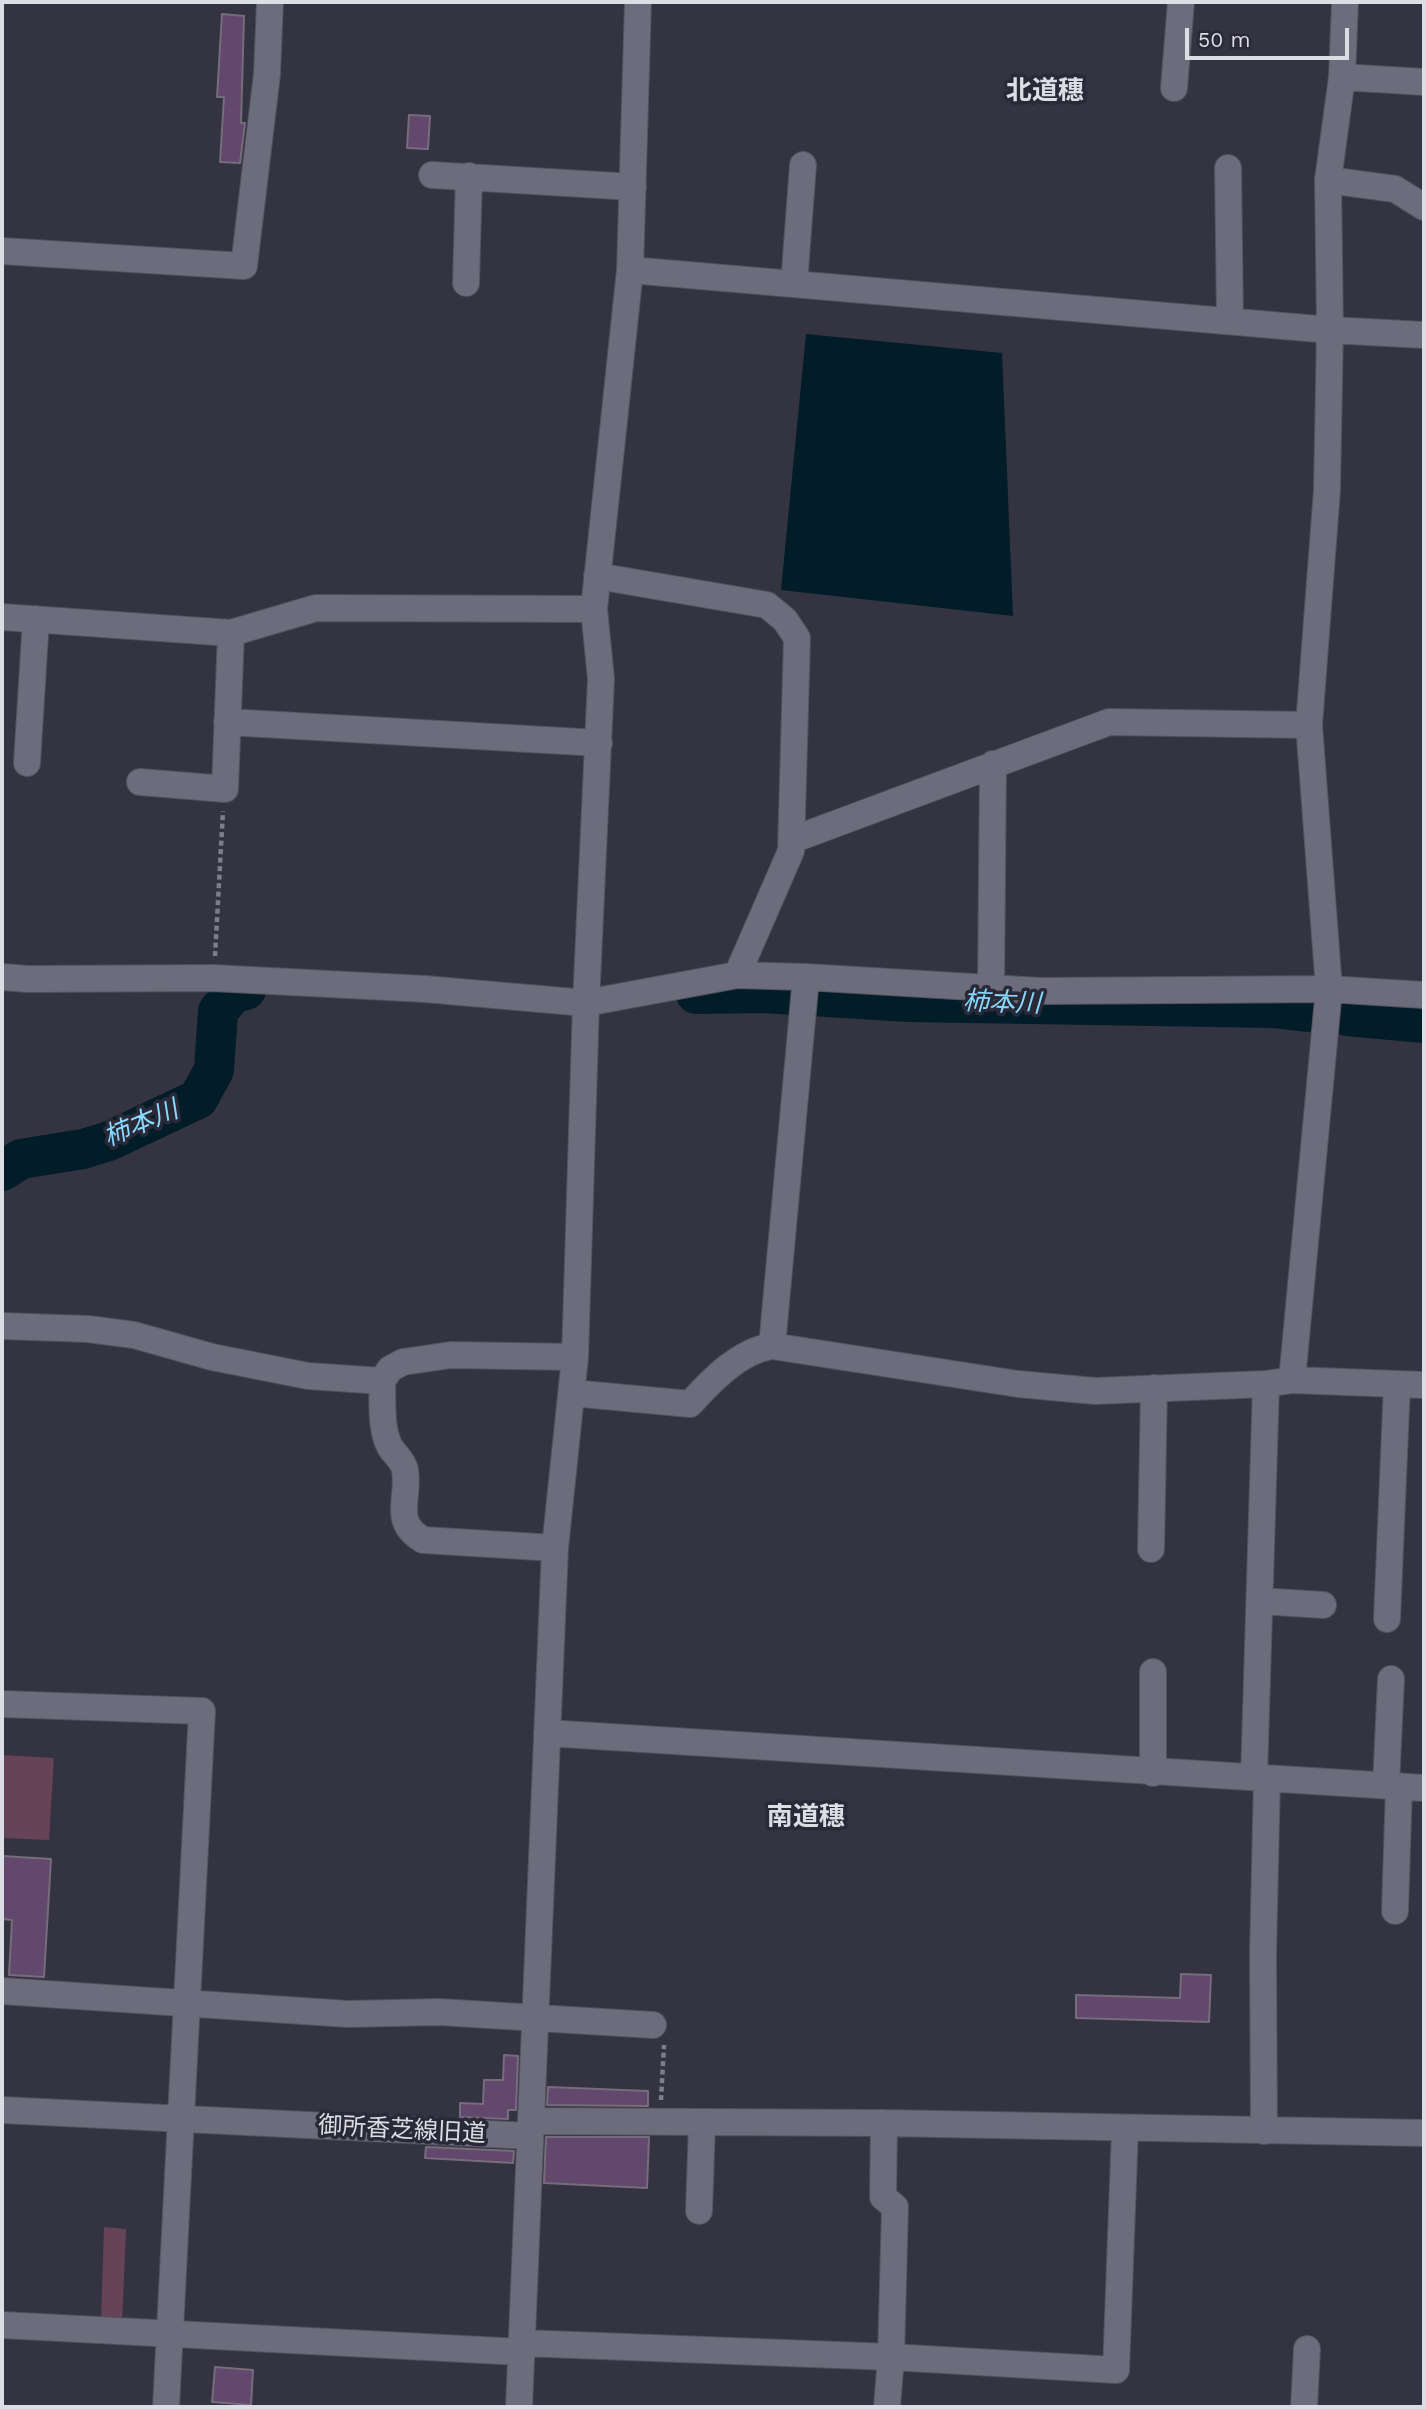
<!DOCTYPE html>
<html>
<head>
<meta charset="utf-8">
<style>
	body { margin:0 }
	#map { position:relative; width:1426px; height:2409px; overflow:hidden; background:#343342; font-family:"Work Sans",sans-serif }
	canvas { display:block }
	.frame { position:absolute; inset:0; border:4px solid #dddde6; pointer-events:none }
	.scale { position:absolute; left:1185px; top:28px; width:164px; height:32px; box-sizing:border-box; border:4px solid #dddde6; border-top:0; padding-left:9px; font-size:21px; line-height:24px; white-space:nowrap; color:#dddde6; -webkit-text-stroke:5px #2a2938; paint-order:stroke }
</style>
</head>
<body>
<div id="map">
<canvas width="1426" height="2409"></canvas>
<div class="frame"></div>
<div class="scale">50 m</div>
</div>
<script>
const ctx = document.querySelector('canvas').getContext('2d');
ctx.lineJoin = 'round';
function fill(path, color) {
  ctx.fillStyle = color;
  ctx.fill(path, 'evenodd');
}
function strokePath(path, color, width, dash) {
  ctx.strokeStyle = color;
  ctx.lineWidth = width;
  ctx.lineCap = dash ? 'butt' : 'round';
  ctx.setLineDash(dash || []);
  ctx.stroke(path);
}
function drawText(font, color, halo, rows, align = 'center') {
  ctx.font = font + ' "Work Sans","Noto Sans JP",sans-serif';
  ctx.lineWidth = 7;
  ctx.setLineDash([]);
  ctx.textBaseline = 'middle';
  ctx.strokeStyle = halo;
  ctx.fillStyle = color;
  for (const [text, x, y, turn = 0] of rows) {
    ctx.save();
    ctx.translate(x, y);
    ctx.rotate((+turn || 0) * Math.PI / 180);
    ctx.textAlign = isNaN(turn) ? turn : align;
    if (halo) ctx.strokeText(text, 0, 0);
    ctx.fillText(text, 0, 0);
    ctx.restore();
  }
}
const green = new Path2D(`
	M 2,1755 L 54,1758 L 49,1840 L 2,1838 Z
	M 104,2227 L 126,2229 L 122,2325 L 101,2323 Z`);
const water = new Path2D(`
	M 806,334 L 1002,353 L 1013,616 L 781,590 Z`);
const river = new Path2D(`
	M 696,994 L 763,993 L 909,1002 L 1273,1008 L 1307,1012
	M 1347,1016 L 1424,1023
	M 2,1171 L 21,1159 L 83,1149 L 109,1141 L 198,1099 L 214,1070 L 218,1011 L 234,993 L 246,990`);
const building = new Path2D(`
	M 222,14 L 244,16 L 241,123 L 245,123 L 240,163 L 220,162 L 224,97 L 217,97 Z
	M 409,115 L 430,116 L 428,149 L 407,148 Z
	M 2,1856 L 51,1859 L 44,1977 L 9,1975 L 12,1920 L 2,1919 Z
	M 1181,1974 L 1211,1975 L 1209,2022 L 1076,2018 L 1076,1995 L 1180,1998 Z
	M 504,2055 L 518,2056 L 516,2110 L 508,2110 L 508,2119 L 460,2117 L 460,2103 L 483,2104 L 484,2080 L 503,2080 Z
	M 548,2087 L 648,2091 L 648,2106 L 547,2105 Z
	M 546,2137 L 649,2137 L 647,2188 L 544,2183 Z
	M 426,2147 L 514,2151 L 513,2163 L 425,2158 Z
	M 215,2367 L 253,2370 L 251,2405 L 212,2402 Z`);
const path = new Path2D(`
	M 215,956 L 223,811
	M 661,2100 L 664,2045`);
const minor = new Path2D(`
	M 1342,77 L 1424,82
	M 1174,88 L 1181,2
	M 1228,168 L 1230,320
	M 432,175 L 633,187
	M 1328,180 L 1395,189 L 1424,207
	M 2,251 L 244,266 L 267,74 L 270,2
	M 630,270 L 1330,330 L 1424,335
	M 466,283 L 469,176
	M 794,284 L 803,165
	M 597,576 L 767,605 L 785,620 L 797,638 L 791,851 L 737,975
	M 2,617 L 231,633 L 316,608 L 594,609
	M 227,722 L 599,743
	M 27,763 L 36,619
	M 140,782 L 225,789 L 231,633
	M 792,840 L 1109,722 L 1309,725
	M 2,977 L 28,979 L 213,978 L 425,989 L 586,1003 L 737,975 L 806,977 L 1040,991 L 1329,989 L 1424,995
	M 991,988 L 993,764
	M 2,1326 L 88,1329 L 134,1335 L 212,1357 L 308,1376 L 382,1381 C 383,1402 380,1428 390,1447 C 395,1455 403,1460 405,1470 C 410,1499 391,1521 423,1540 L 555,1548
	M 772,1346 L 806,977
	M 1292,1380 L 1329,989 L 1309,725 L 1327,490 L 1330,330 L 1328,180 L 1342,77 L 1345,2
	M 382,1381 L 390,1369 L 403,1362 L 451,1355 L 575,1357
	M 572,1393 L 690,1404 C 711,1381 739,1351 772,1346 L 1018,1384 L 1095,1391 L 1266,1384 L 1292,1380 L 1424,1385
	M 1151,1549 L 1154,1388
	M 1260,1601 L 1323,1605
	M 1387,1619 L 1397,1384
	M 1153,1672 L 1153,1773
	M 2,1704 L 202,1711 L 166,2407
	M 547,1733 L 1424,1788
	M 1254,1777 L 1266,1384
	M 1386,1785 L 1391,1679
	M 1395,1911 L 1399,1786
	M 2,1991 L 348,2014 L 439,2012 L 653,2025
	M 2,2110 L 530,2136
	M 531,2121 L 884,2123 L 1424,2133
	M 884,2123 L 883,2197 L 895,2207 L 891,2357 L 887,2407
	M 1264,2131 L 1263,1954 L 1267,1778
	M 699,2211 L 702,2123
	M 2,2325 L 521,2352
	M 521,2343 L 891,2357 L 1116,2370 L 1125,2129
	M 519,2407 L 555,1548 L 575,1357 L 586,1003 L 601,679 L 594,609 L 630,270 L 638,2
	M 1304,2407 L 1307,2349`);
const streetNames = [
	["御所香芝線旧道",402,2130,3]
];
const neighbourhoodNames = [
	["北道穗",1045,91],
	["南道穗",806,1817]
];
const waterNames = [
	["柿本川",1002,1003,2],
	["柿本川",141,1124,-23]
];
fill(green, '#664357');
fill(water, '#021d27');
strokePath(river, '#021d27', 40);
fill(building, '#61486c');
strokePath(building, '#766c7b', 2);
strokePath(minor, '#52515e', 28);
strokePath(path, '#7e7d8a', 4.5, [5, 3.5]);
strokePath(minor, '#6c6c7d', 26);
drawText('24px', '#dddde6', '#2a2938', streetNames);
drawText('bold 26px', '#dddde6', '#2a2938', neighbourhoodNames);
drawText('italic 26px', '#87dafd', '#2a2938', waterNames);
</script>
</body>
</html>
